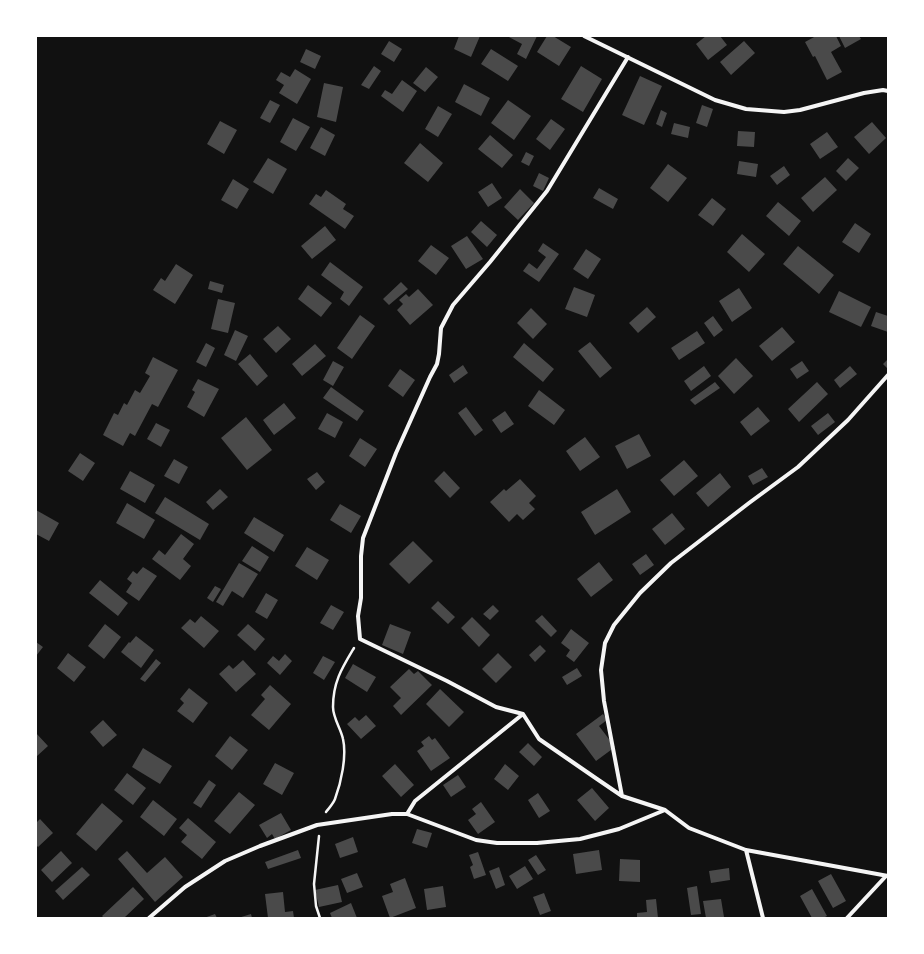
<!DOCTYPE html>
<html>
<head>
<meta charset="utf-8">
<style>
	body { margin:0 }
	#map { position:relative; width:924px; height:954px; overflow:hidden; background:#111; font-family:"Roboto Condensed",sans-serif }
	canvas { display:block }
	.frame { position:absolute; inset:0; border:37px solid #fff; pointer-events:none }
</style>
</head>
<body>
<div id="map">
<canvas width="924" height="954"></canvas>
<div class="frame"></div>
</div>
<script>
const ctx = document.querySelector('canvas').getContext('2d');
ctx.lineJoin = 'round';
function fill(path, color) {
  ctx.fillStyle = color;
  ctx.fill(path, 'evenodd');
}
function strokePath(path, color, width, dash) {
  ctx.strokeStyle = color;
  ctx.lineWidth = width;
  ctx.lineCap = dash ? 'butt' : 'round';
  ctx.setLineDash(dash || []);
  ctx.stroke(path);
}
const building = new Path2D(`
	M 459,36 L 480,36 L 471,57 L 454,49 Z
	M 507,36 L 537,36 L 526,59 L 517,54 L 522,44 Z
	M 547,36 L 553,36 L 571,47 L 559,66 L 537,52 Z
	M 706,36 L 720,36 L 727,45 L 708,60 L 696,44 Z
	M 816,36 L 836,36 L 841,46 L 831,52 L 842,72 L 827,80 L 815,56 L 813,57 L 805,42 Z
	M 839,36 L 859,36 L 861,39 L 845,48 Z
	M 389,41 L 402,49 L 394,62 L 381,54 Z
	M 744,41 L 755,53 L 731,75 L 720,62 Z
	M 306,49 L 321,56 L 315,69 L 300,62 Z
	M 491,49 L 518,66 L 508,81 L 481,64 Z
	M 374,66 L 381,71 L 369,89 L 361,85 Z
	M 581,66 L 602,79 L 583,112 L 561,99 Z
	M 426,67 L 438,77 L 425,92 L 413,83 Z
	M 295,69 L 311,79 L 297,104 L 279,93 L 284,85 L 276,80 L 281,72 L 290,77 Z
	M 640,76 L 662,86 L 644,125 L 622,115 Z
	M 402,80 L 417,91 L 403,112 L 381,96 L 385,90 L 392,94 Z
	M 324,83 L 343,87 L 336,122 L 317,117 Z
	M 464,84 L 490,98 L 481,116 L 455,102 Z
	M 270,100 L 280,105 L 270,123 L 260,118 Z
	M 508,100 L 531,116 L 514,140 L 491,123 Z
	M 702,105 L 713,109 L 707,127 L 696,123 Z
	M 438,106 L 452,114 L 438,137 L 425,129 Z
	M 661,110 L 667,113 L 662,127 L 656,124 Z
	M 293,118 L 310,127 L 296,151 L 280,142 Z
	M 551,119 L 565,129 L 550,150 L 536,139 Z
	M 220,121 L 237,130 L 224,154 L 207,144 Z
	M 872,122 L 886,138 L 869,154 L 854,137 Z
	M 674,123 L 690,127 L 688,138 L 671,134 Z
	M 321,127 L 335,135 L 325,156 L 310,148 Z
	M 738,131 L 755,132 L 754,147 L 737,146 Z
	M 827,132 L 838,147 L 820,159 L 810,144 Z
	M 490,135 L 513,155 L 502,168 L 478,149 Z
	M 420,143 L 443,163 L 428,182 L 404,163 Z
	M 526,152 L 534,156 L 529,166 L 521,162 Z
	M 268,158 L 287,169 L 273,194 L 253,182 Z
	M 848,158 L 859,168 L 846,181 L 836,171 Z
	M 739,161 L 758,164 L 756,177 L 737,174 Z
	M 668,164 L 687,178 L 668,202 L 650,188 Z
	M 784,166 L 790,175 L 777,185 L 770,176 Z
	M 539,173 L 549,178 L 543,191 L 533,186 Z
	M 825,177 L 837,190 L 813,212 L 801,198 Z
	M 233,179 L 249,189 L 237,209 L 221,200 Z
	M 492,183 L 502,198 L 488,207 L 478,192 Z
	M 599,188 L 618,199 L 613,209 L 593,198 Z
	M 520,189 L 534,203 L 518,220 L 504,207 Z
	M 326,190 L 346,204 L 343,209 L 354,216 L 345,229 L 309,204 L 316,194 L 321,197 Z
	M 712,198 L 726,209 L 713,226 L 698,215 Z
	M 778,202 L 801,221 L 789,236 L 766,216 Z
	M 481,221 L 497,235 L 487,247 L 471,232 Z
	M 855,223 L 871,234 L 859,253 L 842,242 Z
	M 325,226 L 336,240 L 312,259 L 301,246 Z
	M 742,234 L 765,254 L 749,272 L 727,252 Z
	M 467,236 L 483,259 L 466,269 L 451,246 Z
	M 543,243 L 559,254 L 539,282 L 523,271 L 529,263 L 537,269 L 546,257 L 538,251 Z
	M 431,245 L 449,258 L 436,275 L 418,261 Z
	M 798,246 L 834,275 L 819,294 L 783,264 Z
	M 586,249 L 601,259 L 588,279 L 573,269 Z
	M 330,262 L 363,287 L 349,306 L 340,299 L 344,292 L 321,275 Z
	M 176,264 L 193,275 L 175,304 L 153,290 L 161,278 L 165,281 Z
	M 210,281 L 224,285 L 222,293 L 208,289 Z
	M 401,282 L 408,289 L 389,305 L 383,299 Z
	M 308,285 L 332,303 L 321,317 L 298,299 Z
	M 574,287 L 595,295 L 587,317 L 565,309 Z
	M 739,288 L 752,308 L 732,322 L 719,301 Z
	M 418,289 L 433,305 L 410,325 L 397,310 L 403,304 L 399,300 L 406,294 L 409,297 Z
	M 839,291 L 871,307 L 861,327 L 829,312 Z
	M 218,299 L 235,303 L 228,333 L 211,329 Z
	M 647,307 L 656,317 L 638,333 L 629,323 Z
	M 531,308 L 547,324 L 533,339 L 517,323 Z
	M 876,312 L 888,316 L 888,332 L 871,326 Z
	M 360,315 L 375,326 L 352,359 L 337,348 Z
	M 713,316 L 723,330 L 714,337 L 704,323 Z
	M 278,326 L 291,339 L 276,353 L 263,339 Z
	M 782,327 L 795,342 L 772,361 L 759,346 Z
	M 235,330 L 248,336 L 236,361 L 224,355 Z
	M 697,331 L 705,343 L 679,360 L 671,348 Z
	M 590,342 L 612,368 L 600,378 L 578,351 Z
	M 206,343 L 215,348 L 206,367 L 196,362 Z
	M 524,343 L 554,369 L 543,382 L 513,357 Z
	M 315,344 L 326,356 L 302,376 L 292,364 Z
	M 250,354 L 268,376 L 257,386 L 238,364 Z
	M 153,357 L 178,370 L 158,407 L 152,404 L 135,436 L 130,433 L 123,446 L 103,435 L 114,413 L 118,415 L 124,403 L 127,405 L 135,390 L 140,393 L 150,376 L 145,373 Z
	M 736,358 L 753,376 L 734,394 L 718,376 Z
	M 888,359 L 888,369 L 883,364 Z
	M 333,361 L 344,367 L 333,386 L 323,380 Z
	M 802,361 L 809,371 L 797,379 L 790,369 Z
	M 463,365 L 468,373 L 454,383 L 449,375 Z
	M 704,366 L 711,376 L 691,391 L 684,381 Z
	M 850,366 L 857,374 L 840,388 L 834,380 Z
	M 400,369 L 415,380 L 403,397 L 388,386 Z
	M 198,379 L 219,389 L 204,417 L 187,407 L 195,392 L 192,390 Z
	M 715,382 L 720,388 L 695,405 L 690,400 Z
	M 817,382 L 828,394 L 799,422 L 788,409 Z
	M 331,387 L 364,411 L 357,421 L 323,398 Z
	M 539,390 L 565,410 L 554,425 L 528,406 Z
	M 284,403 L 296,418 L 274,435 L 263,420 Z
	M 466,407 L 483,430 L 475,436 L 458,413 Z
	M 758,407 L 770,421 L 751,436 L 740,422 Z
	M 505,411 L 514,424 L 501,433 L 492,420 Z
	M 327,413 L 343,422 L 335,438 L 318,429 Z
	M 828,413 L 835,422 L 818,435 L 811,426 Z
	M 246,417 L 272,450 L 247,470 L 221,438 Z
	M 156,423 L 170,430 L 161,447 L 147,439 Z
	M 639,434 L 651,456 L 627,469 L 615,446 Z
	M 585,437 L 600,457 L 580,471 L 566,451 Z
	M 360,438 L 377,449 L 365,467 L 349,456 Z
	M 80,453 L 95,463 L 83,481 L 68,471 Z
	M 174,459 L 188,467 L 179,484 L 164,476 Z
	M 684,460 L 698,476 L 674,496 L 660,480 Z
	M 762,468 L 768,477 L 753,485 L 748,476 Z
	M 130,471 L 155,485 L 145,503 L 120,489 Z
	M 444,471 L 460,488 L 450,498 L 434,481 Z
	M 317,472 L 325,482 L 316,490 L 307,479 Z
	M 720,473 L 731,487 L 708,507 L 696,493 Z
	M 520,479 L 536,496 L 529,503 L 535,509 L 523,520 L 517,514 L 509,522 L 490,502 L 504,489 L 506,491 Z
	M 220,489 L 228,497 L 213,510 L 206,502 Z
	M 617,489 L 631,512 L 595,535 L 581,512 Z
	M 165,497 L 209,524 L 200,540 L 155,513 Z
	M 127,503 L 155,520 L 144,539 L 116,523 Z
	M 340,504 L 361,516 L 351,533 L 330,520 Z
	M 36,510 L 59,523 L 49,541 L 36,534 Z
	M 672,513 L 685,529 L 665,545 L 652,529 Z
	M 254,517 L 284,535 L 274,552 L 244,533 Z
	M 181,534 L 194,544 L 183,559 L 191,566 L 180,580 L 152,559 L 159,550 L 165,555 Z
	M 413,541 L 433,561 L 409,584 L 389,564 Z
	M 252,546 L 269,557 L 260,572 L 242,561 Z
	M 307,547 L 329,560 L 317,580 L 295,566 Z
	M 646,554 L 654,565 L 640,575 L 632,564 Z
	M 599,562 L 613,580 L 591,597 L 577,579 Z
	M 239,563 L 258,574 L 243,598 L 232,591 L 223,606 L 216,602 Z
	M 143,567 L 157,576 L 139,601 L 126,592 L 132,583 L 127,579 L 133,571 L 137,574 Z
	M 100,580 L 128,603 L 118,616 L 89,593 Z
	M 215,586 L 221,589 L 213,602 L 207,598 Z
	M 266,593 L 278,600 L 267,619 L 255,612 Z
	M 438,601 L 455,617 L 448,624 L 431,608 Z
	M 331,605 L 344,612 L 333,630 L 320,623 Z
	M 493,605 L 499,611 L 490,620 L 483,614 Z
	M 542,615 L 557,631 L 551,637 L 535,621 Z
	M 201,616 L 219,631 L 204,648 L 181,628 L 190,619 L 195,623 Z
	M 472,617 L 490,635 L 479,647 L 461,628 Z
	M 105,624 L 121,637 L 104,659 L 88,646 Z
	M 248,624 L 265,639 L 255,651 L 237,635 Z
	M 390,624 L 411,632 L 403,654 L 382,645 Z
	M 571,629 L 589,643 L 574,662 L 566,656 L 570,650 L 561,643 Z
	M 136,636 L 154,650 L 141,668 L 121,652 L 129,642 L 130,643 Z
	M 36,642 L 43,647 L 36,656 Z
	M 540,645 L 546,651 L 535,662 L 529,655 Z
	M 68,653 L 86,667 L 74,682 L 57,668 Z
	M 498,653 L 512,667 L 496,683 L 482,669 Z
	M 285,654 L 292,661 L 280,675 L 267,663 L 273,656 L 279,661 Z
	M 323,656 L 335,662 L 324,680 L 313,673 Z
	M 156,659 L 161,663 L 145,682 L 140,679 Z
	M 243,660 L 256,674 L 236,692 L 219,674 L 229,665 L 233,669 Z
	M 353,664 L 376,677 L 367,692 L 345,678 Z
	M 577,668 L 582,676 L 567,685 L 562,677 Z
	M 409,669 L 414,674 L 418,671 L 432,685 L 401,715 L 393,706 L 401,698 L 390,687 Z
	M 270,685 L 291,704 L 269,730 L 251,715 L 265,699 L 261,695 Z
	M 189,688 L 208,703 L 193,723 L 177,711 L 184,703 L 180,699 Z
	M 440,689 L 464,712 L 449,727 L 426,704 Z
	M 603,714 L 607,720 L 599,726 L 615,747 L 596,761 L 576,734 Z
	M 366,715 L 376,726 L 361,739 L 347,724 L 355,717 L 359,721 Z
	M 103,720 L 117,735 L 103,747 L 90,732 Z
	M 36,733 L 48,746 L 36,757 Z
	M 230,736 L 248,750 L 232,770 L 215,756 Z
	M 429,736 L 432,740 L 435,738 L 450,758 L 431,771 L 417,751 L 424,746 L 421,742 Z
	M 528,743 L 542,757 L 534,766 L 519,752 Z
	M 143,748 L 172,766 L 160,784 L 132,767 Z
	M 275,763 L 294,773 L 282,795 L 263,784 Z
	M 395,764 L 414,785 L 401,797 L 382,776 Z
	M 505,764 L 519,776 L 508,790 L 494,779 Z
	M 127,773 L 146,788 L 133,805 L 114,790 Z
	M 458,775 L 466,787 L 451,797 L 443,785 Z
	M 209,780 L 216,785 L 201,808 L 193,803 Z
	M 592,788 L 609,808 L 595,821 L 577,800 Z
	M 239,792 L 255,805 L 230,834 L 214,821 Z
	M 538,793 L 550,811 L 539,818 L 528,800 Z
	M 153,800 L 177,819 L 164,836 L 140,817 Z
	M 481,802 L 495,822 L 478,834 L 468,820 L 476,814 L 472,809 Z
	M 102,803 L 123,821 L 96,851 L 76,834 Z
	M 281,813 L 291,830 L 275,839 L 272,834 L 267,838 L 259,825 Z
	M 188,818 L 216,842 L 202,859 L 181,842 L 187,835 L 179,828 Z
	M 40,819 L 53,833 L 38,847 L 36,845 L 36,823 Z
	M 417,829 L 432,833 L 427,848 L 412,843 Z
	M 353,837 L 358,852 L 340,858 L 335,844 Z
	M 298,850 L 301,858 L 268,869 L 265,862 Z
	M 599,850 L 602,870 L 576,874 L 573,854 Z
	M 61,851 L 72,863 L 52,882 L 41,870 Z
	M 127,851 L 147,873 L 165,857 L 183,877 L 155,902 L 118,859 Z
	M 478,852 L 486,875 L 474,879 L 470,867 L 473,865 L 469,855 Z
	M 536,855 L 546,870 L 538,875 L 528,860 Z
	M 620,859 L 640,860 L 640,882 L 619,881 Z
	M 525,866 L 533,879 L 517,889 L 509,876 Z
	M 82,867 L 90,875 L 63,900 L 55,891 Z
	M 499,867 L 505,885 L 496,889 L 489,871 Z
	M 729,868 L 730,880 L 711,883 L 709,871 Z
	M 357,873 L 363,887 L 347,893 L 341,879 Z
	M 831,874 L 846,901 L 833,908 L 818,881 Z
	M 405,878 L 416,908 L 390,918 L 382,896 L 393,892 L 390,884 Z
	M 338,885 L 342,902 L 319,907 L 315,890 Z
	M 443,886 L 446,907 L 427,910 L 424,889 Z
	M 697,886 L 701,914 L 691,915 L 687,888 Z
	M 133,887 L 144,899 L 124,918 L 104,918 L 102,916 Z
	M 812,889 L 827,916 L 823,918 L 812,918 L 800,896 Z
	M 283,892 L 285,912 L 293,911 L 294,918 L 268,918 L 265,894 Z
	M 544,893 L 551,911 L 540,915 L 533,897 Z
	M 656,899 L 658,918 L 637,918 L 637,913 L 647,912 L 646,900 Z
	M 721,899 L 724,917 L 706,918 L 703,901 Z
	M 351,903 L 357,918 L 332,918 L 330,913 Z
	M 215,914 L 217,918 L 204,918 Z
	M 251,914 L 252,918 L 238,918 Z`);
const path = new Path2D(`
	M 326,812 C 329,808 333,804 335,799 C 341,783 347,756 343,739 C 341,729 333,718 333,707 C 333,682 342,668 354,648
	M 319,836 L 314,884 L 316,906 L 320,918`);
const minor = new Path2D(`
	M 584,36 L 715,100 L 746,109 L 784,112 L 800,110 L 864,93 L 883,90 L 888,91
	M 628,57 L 547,191 L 490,262 L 453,305 L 441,328 L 439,354 L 437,364 L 430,377 L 396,453 L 363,538 L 361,556 L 361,598 L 358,616 L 360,639 L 447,681 L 496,707 L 523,714 L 539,739 L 597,779 L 622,796 L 665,810 L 689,828 L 746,850 L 888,876
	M 622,796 L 604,701 L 601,670 L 605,643 L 614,625 L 640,593 L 671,563 L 749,503 L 798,467 L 848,420 L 888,375
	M 407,814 L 476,840 L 497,843 L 537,843 L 580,839 L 619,829 L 665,810
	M 746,850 L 763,918
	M 149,918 L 185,887 L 225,861 L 260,846 L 317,825 L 392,814 L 407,814 L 415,801 L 523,714
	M 847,918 L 886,876`);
fill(building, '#4a4a4a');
strokePath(path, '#f5f5f5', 2.5);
strokePath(minor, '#f5f5f5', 4);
</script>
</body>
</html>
